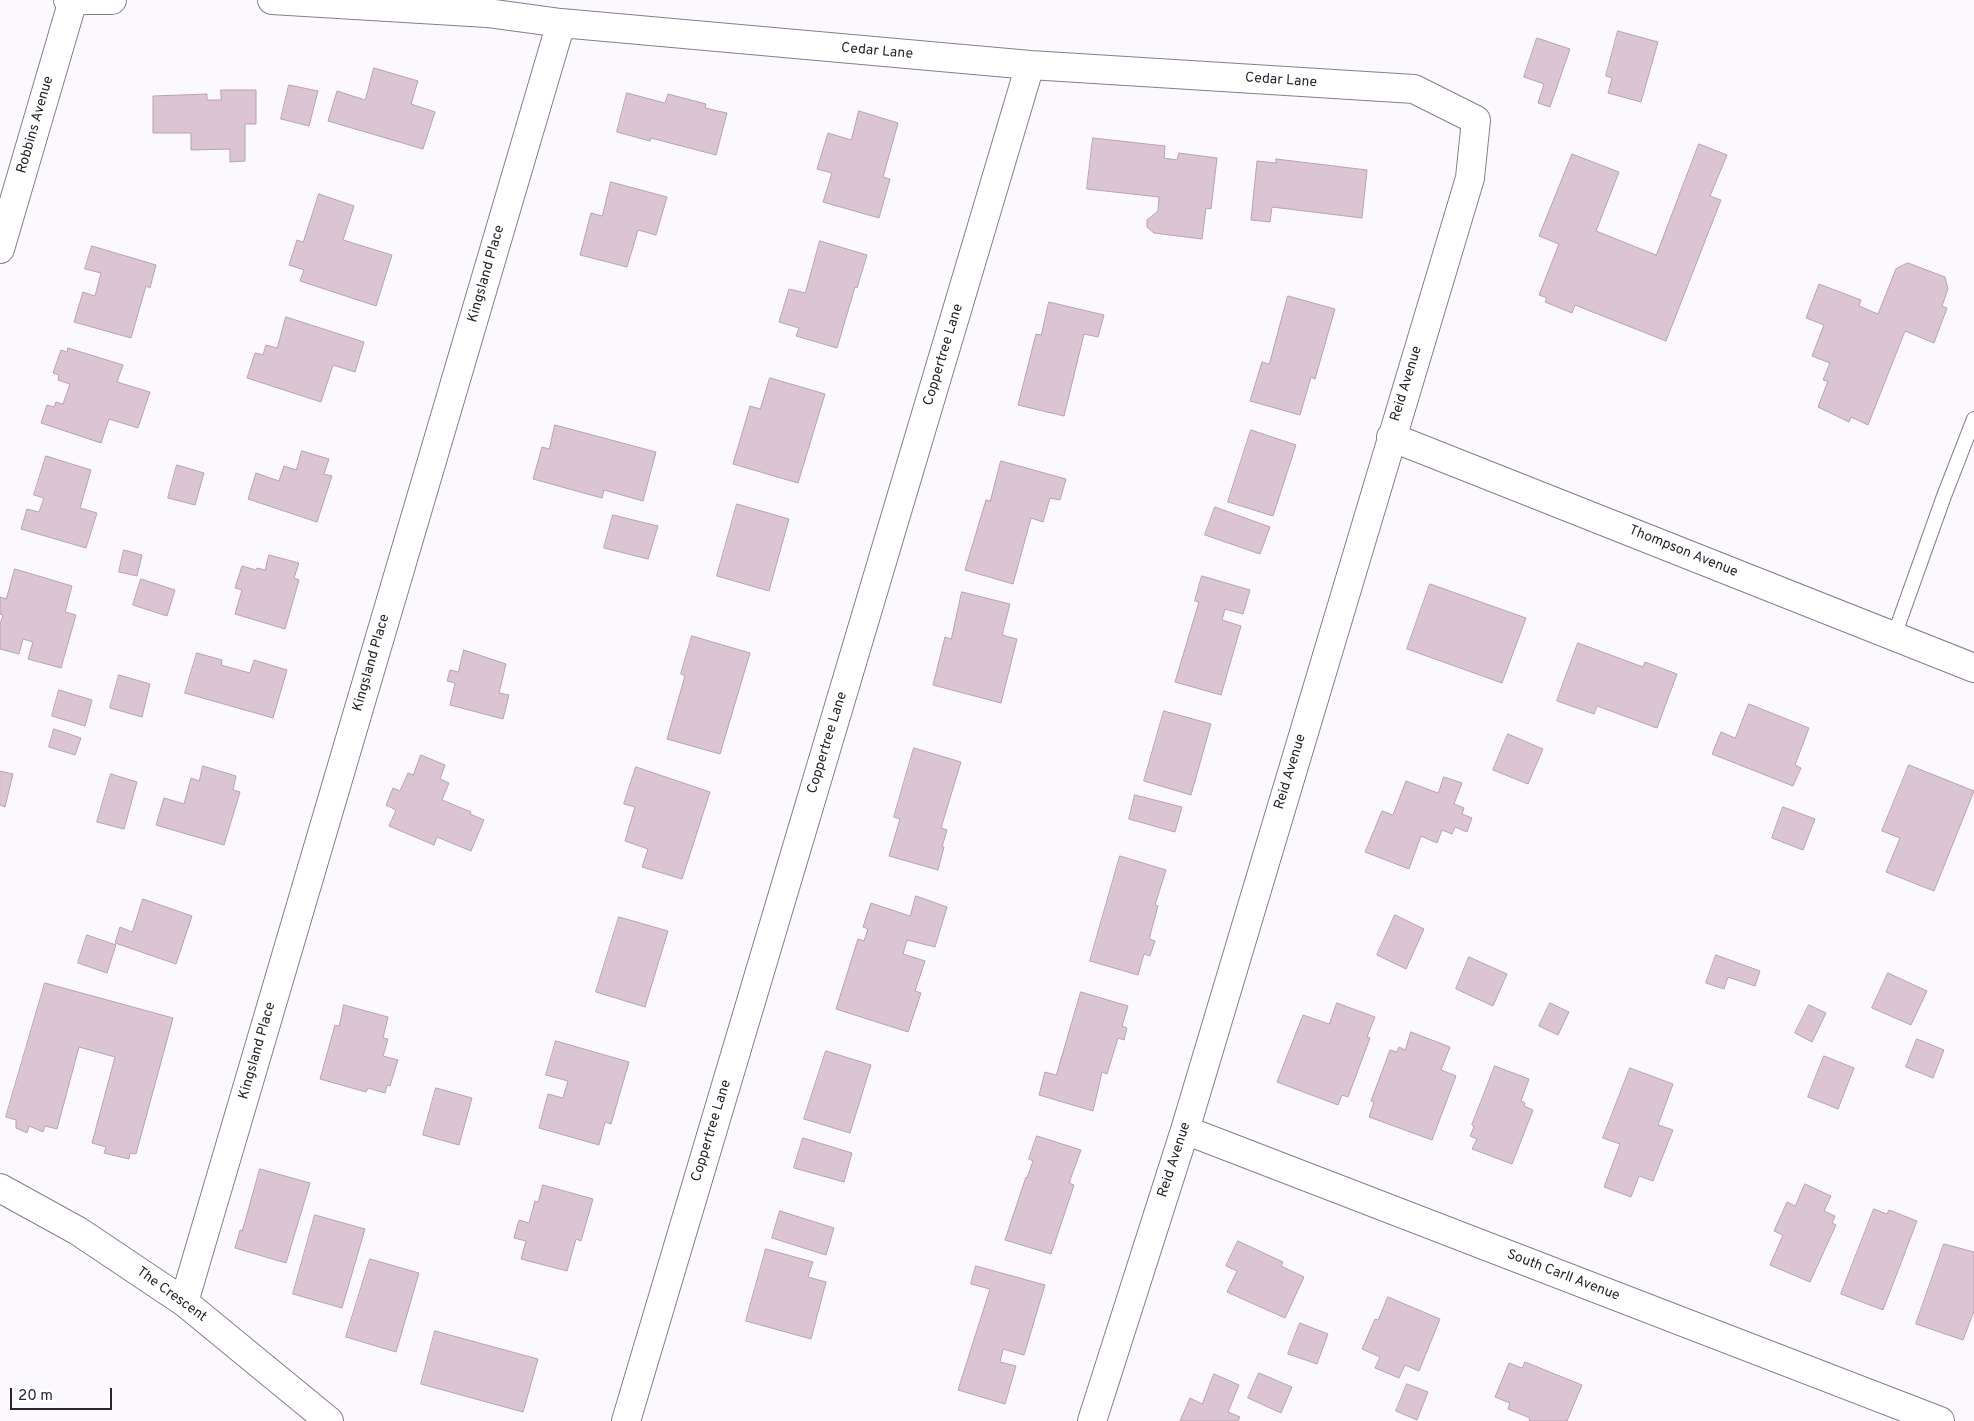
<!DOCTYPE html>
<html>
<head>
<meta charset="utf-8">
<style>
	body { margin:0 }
	#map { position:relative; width:1974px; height:1421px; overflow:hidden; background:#fbf9fd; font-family:Overpass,sans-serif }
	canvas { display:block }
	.scale { position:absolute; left:10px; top:1388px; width:102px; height:22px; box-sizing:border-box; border:2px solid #29252d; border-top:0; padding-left:6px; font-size:15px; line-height:18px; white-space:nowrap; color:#29252d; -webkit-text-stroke:4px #fff; paint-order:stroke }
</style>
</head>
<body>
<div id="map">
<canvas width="1974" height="1421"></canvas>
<div class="scale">20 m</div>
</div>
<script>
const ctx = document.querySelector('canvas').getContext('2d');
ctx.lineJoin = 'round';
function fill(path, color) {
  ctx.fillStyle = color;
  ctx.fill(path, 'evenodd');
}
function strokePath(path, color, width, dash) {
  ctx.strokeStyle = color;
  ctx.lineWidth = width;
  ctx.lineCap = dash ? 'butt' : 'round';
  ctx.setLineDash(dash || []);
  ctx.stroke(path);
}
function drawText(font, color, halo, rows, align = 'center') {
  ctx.font = font + ' Overpass,sans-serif';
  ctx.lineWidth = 4;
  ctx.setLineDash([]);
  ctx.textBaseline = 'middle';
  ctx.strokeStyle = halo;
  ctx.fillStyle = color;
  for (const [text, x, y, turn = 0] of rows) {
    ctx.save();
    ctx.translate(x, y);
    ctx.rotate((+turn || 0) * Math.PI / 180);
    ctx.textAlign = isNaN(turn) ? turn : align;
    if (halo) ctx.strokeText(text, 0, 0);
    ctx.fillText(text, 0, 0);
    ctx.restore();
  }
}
const building = new Path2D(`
	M 1618,31 L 1658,42 L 1641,102 L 1608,93 L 1612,78 L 1606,76 Z
	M 1537,38 L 1570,49 L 1550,107 L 1538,103 L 1544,84 L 1524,77 Z
	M 374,68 L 418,81 L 411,104 L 435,112 L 423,149 L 328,121 L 337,91 L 365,100 Z
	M 289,85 L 318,91 L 309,126 L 281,119 Z
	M 221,90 L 256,90 L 256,124 L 245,124 L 245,161 L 230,162 L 230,149 L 191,150 L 191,133 L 153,133 L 153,96 L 207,94 L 207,100 L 221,100 Z
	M 627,93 L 665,103 L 668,94 L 706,104 L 705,108 L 727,113 L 716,155 L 651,138 L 650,141 L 617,132 Z
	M 859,111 L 898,123 L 883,177 L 890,179 L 879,218 L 823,202 L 832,173 L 817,169 L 828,133 L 851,140 Z
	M 1093,138 L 1165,146 L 1164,158 L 1177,160 L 1179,153 L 1217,158 L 1211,209 L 1206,208 L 1202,239 L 1154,233 L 1147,227 L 1147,220 L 1158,211 L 1159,197 L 1087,189 Z
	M 1699,144 L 1727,155 L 1710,196 L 1721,200 L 1666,341 L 1575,305 L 1572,313 L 1545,302 L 1547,298 L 1539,295 L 1559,244 L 1539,236 L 1572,154 L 1619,172 L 1596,231 L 1656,255 Z
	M 1276,159 L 1367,170 L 1362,218 L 1272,207 L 1270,222 L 1251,220 L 1257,161 L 1276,163 Z
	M 611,182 L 667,197 L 656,235 L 638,230 L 627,267 L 580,255 L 591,213 L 602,216 Z
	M 319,194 L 354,206 L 343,240 L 392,255 L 376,306 L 300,281 L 304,270 L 289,265 L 297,240 L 303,242 Z
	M 820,241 L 867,255 L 857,288 L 855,287 L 837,348 L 796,336 L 799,328 L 779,322 L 789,289 L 805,293 Z
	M 92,246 L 156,265 L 150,288 L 146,286 L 131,338 L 74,322 L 83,292 L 95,296 L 101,273 L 85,269 Z
	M 1908,263 L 1945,277 L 1948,289 L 1942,306 L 1947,308 L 1934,343 L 1905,331 L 1868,425 L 1851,417 L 1849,422 L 1818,407 L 1828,381 L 1823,380 L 1830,363 L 1812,356 L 1824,325 L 1806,318 L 1819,284 L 1861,300 L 1859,306 L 1878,314 L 1896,269 Z
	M 1288,296 L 1335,309 L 1315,379 L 1311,377 L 1300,415 L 1250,401 L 1262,362 L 1269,364 Z
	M 1049,302 L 1104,315 L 1098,337 L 1084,334 L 1064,416 L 1018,405 L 1036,334 L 1041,335 Z
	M 286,317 L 364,342 L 355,372 L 333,365 L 321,402 L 247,378 L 255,353 L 263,355 L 266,345 L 277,348 Z
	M 68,348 L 123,365 L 117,382 L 150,392 L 138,428 L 109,419 L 101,443 L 41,423 L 47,405 L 54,407 L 56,402 L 63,404 L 70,384 L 58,380 L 59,375 L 53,373 L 61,350 L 67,352 Z
	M 770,378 L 825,394 L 798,483 L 733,464 L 750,406 L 760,409 Z
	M 555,425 L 656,452 L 643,501 L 604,490 L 602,498 L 533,479 L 542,447 L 549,449 Z
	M 1251,430 L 1296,445 L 1273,516 L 1228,502 Z
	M 302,451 L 329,459 L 324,474 L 332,476 L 317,522 L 248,499 L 256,473 L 279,481 L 284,466 L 296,470 Z
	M 46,456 L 91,470 L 80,508 L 97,513 L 86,548 L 21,529 L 27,509 L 39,512 L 44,498 L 34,495 Z
	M 1001,461 L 1066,479 L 1060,500 L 1050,498 L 1043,522 L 1031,518 L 1013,584 L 965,570 L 986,500 L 990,501 Z
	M 177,465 L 204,473 L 195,505 L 168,498 Z
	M 737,504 L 789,519 L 769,591 L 717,576 Z
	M 1215,507 L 1270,527 L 1260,554 L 1205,535 Z
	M 613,515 L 658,526 L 648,559 L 604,548 Z
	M 124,550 L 142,555 L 137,576 L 119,572 Z
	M 269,555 L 299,563 L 294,578 L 299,580 L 285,629 L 235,614 L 242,590 L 235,588 L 242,566 L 256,570 L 257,568 L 265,570 Z
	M 15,569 L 72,586 L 65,612 L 76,615 L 61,668 L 28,659 L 33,642 L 23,639 L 19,654 L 0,649 L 0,624 L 3,615 L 0,614 L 0,597 L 6,599 Z
	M 1202,576 L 1250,590 L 1243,614 L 1225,609 L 1222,620 L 1241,626 L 1221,695 L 1175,682 L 1199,602 L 1195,601 Z
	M 141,579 L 175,590 L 167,616 L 133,605 Z
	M 1430,584 L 1526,618 L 1502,683 L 1407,649 Z
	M 962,592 L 1010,604 L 1002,635 L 1017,639 L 1001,703 L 933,685 L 945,637 L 951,639 Z
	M 692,636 L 750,653 L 720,754 L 667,739 L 685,676 L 681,674 Z
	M 1578,643 L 1643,667 L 1645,662 L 1677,674 L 1657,728 L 1597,706 L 1594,714 L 1557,701 Z
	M 464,650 L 506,664 L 499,693 L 509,695 L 503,719 L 450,705 L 455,683 L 447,681 L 450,670 L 458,672 Z
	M 197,653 L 222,660 L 221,665 L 250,673 L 254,660 L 287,670 L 273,718 L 185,693 Z
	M 119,675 L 150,684 L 142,717 L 110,708 Z
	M 59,690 L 92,700 L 85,726 L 52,716 Z
	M 1749,704 L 1809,728 L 1795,765 L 1801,768 L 1793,786 L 1712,754 L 1721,732 L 1735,738 Z
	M 1164,711 L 1211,724 L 1191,795 L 1144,781 Z
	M 54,729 L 81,738 L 75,755 L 49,747 Z
	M 1508,734 L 1543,749 L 1528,784 L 1493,770 Z
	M 914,748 L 961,762 L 941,828 L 947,830 L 942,847 L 944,847 L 938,870 L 889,856 L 900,819 L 894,817 Z
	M 421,755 L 445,765 L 440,779 L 449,783 L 442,800 L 471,812 L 470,814 L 484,820 L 471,851 L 437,837 L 434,845 L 389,826 L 396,810 L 386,805 L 393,788 L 400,791 L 408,773 L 413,775 Z
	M 1909,765 L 1974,791 L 1934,891 L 1886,872 L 1900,838 L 1882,831 Z
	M 203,766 L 236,776 L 233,790 L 240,792 L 224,845 L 156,825 L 164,798 L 184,804 L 191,778 L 199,781 Z
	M 636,767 L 710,792 L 682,879 L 642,867 L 648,849 L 625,841 L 635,807 L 624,804 Z
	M 0,771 L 13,774 L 5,807 L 0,805 Z
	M 111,774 L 137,782 L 124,829 L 97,822 Z
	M 1444,777 L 1462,783 L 1454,804 L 1464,808 L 1462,814 L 1472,818 L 1467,832 L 1455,827 L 1452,834 L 1442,830 L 1437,843 L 1421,836 L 1409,869 L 1365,852 L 1382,811 L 1393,815 L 1406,781 L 1438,793 Z
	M 1135,795 L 1182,807 L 1175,832 L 1129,819 Z
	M 1783,807 L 1815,819 L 1803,850 L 1772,838 Z
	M 1120,856 L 1166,870 L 1155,905 L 1158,906 L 1149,939 L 1155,941 L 1150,956 L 1144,954 L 1138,975 L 1090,961 Z
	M 916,896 L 947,907 L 935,947 L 907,940 L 903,954 L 925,961 L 915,991 L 921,993 L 908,1032 L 836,1009 L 858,939 L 864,941 L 868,929 L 863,927 L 871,903 L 910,916 Z
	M 143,899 L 192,916 L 176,964 L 115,943 L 120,927 L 132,932 Z
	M 1395,915 L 1424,929 L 1406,969 L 1377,955 Z
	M 619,917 L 668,931 L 645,1007 L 596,992 Z
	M 87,935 L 116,945 L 107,973 L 78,963 Z
	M 1716,955 L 1760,971 L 1755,986 L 1728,977 L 1724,989 L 1706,983 Z
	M 1469,957 L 1507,974 L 1493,1006 L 1456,989 Z
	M 1888,973 L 1927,991 L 1911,1025 L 1872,1008 Z
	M 45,983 L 173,1018 L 136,1154 L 130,1153 L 129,1159 L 104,1153 L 106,1147 L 92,1143 L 115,1057 L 79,1047 L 57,1129 L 45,1126 L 43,1132 L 29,1126 L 27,1133 L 16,1128 L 16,1120 L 6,1117 Z
	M 1081,992 L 1128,1006 L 1122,1026 L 1127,1028 L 1124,1040 L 1118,1038 L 1107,1074 L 1102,1072 L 1093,1111 L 1039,1095 L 1045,1072 L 1056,1075 Z
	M 1337,1003 L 1375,1017 L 1367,1037 L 1370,1038 L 1348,1097 L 1342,1095 L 1338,1105 L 1277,1082 L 1303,1015 L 1329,1024 Z
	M 1550,1003 L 1569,1012 L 1558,1035 L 1539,1026 Z
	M 344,1005 L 388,1017 L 383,1038 L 388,1039 L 383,1056 L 398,1060 L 390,1086 L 387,1085 L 385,1093 L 368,1088 L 366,1092 L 320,1079 L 335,1025 L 339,1026 Z
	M 1809,1005 L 1826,1013 L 1812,1042 L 1795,1033 Z
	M 1411,1032 L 1450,1047 L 1441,1070 L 1456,1076 L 1432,1140 L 1369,1117 L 1374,1102 L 1371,1101 L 1390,1050 L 1397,1052 L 1399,1047 L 1405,1050 Z
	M 1917,1039 L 1944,1050 L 1933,1078 L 1906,1067 Z
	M 556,1041 L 629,1062 L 611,1124 L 605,1122 L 599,1145 L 539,1128 L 548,1094 L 563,1098 L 568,1081 L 546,1075 Z
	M 826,1051 L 871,1065 L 850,1133 L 804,1119 Z
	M 1824,1056 L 1854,1068 L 1838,1109 L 1808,1097 Z
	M 1495,1066 L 1529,1079 L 1521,1101 L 1525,1103 L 1524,1106 L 1533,1110 L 1512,1164 L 1472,1149 L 1477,1139 L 1470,1136 L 1474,1127 L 1472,1125 Z
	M 1630,1068 L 1673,1084 L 1658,1125 L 1673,1130 L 1653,1181 L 1639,1176 L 1631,1197 L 1604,1187 L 1620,1144 L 1603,1138 Z
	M 436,1088 L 472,1098 L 459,1145 L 423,1135 Z
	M 1037,1136 L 1081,1150 L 1069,1183 L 1074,1185 L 1051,1254 L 1005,1240 L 1026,1177 L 1027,1178 L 1033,1161 L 1029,1159 Z
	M 803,1138 L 852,1153 L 844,1182 L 794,1168 Z
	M 260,1169 L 310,1183 L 286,1263 L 235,1248 L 240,1230 L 242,1231 Z
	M 1805,1184 L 1831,1196 L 1824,1211 L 1835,1216 L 1832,1223 L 1836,1225 L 1810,1282 L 1770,1265 L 1783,1235 L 1774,1231 L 1787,1202 L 1795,1206 Z
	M 543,1185 L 593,1199 L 581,1241 L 576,1239 L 567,1271 L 521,1259 L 526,1241 L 514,1238 L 519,1220 L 529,1223 L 535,1201 L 538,1202 Z
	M 1874,1209 L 1887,1214 L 1889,1210 L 1917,1221 L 1883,1310 L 1841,1294 Z
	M 780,1211 L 834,1228 L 826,1255 L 772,1238 Z
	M 315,1215 L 365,1229 L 342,1308 L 293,1294 Z
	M 1238,1241 L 1283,1262 L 1281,1266 L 1304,1277 L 1285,1318 L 1227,1292 L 1237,1271 L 1226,1266 Z
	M 1944,1244 L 1974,1252 L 1974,1311 L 1963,1340 L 1916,1324 Z
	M 766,1249 L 813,1262 L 808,1277 L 826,1282 L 811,1339 L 746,1321 Z
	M 370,1259 L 419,1273 L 396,1352 L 346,1337 Z
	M 976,1266 L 1045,1285 L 1024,1355 L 1003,1349 L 1000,1362 L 1016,1366 L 1005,1404 L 958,1390 L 990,1289 L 971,1284 Z
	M 1388,1297 L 1440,1319 L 1419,1371 L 1405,1365 L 1399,1378 L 1375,1368 L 1380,1357 L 1362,1349 L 1375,1319 L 1378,1320 Z
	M 1300,1323 L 1328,1334 L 1317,1364 L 1288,1354 Z
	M 435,1331 L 538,1359 L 523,1412 L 421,1384 Z
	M 1525,1362 L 1582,1385 L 1567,1421 L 1529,1421 L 1530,1418 L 1508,1409 L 1510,1403 L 1495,1397 L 1509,1363 L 1522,1368 Z
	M 1259,1373 L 1292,1387 L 1281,1413 L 1248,1398 Z
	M 1214,1374 L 1239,1385 L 1228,1412 L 1240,1417 L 1238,1421 L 1180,1421 L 1190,1398 L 1202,1404 Z
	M 1407,1384 L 1428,1392 L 1417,1420 L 1396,1411 Z`);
const service = new Path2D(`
	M 1894,636 L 1944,496 L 1974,419`);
const minor = new Path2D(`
	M 68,0 L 112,0
	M 272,0 L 487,13 L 561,23 L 1030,65 L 1414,89 L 1476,120 L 1470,178 L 1185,1130 L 1092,1421
	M 0,249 L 73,0
	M 1391,437 L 1974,668
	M 1185,1130 L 1940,1421
	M 0,1188 L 78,1231 L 184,1302 L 329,1421
	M 184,1302 L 561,23
	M 626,1421 L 1030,65`);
const streetNames = [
	["Cedar Lane",877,52,5],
	["Cedar Lane",1281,81,4],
	["Robbins Avenue",36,125,-74],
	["Kingsland Place",487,274,-74],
	["Coppertree Lane",944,355,-73],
	["Reid Avenue",1407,384,-73],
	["Thompson Avenue",1683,552,22],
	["Kingsland Place",372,663,-74],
	["Coppertree Lane",828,743,-73],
	["Reid Avenue",1291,772,-73],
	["Kingsland Place",258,1051,-74],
	["Coppertree Lane",712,1131,-73],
	["Reid Avenue",1175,1160,-72],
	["South Carll Avenue",1563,1276,21],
	["The Crescent",171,1295,36]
];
fill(building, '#dcc5d3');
strokePath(building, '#b8a2af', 1);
strokePath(service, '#877c8f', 16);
strokePath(minor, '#877c8f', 30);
strokePath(service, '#fff', 14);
strokePath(minor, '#fff', 28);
drawText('14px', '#29252d', '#fff', streetNames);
</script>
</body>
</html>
